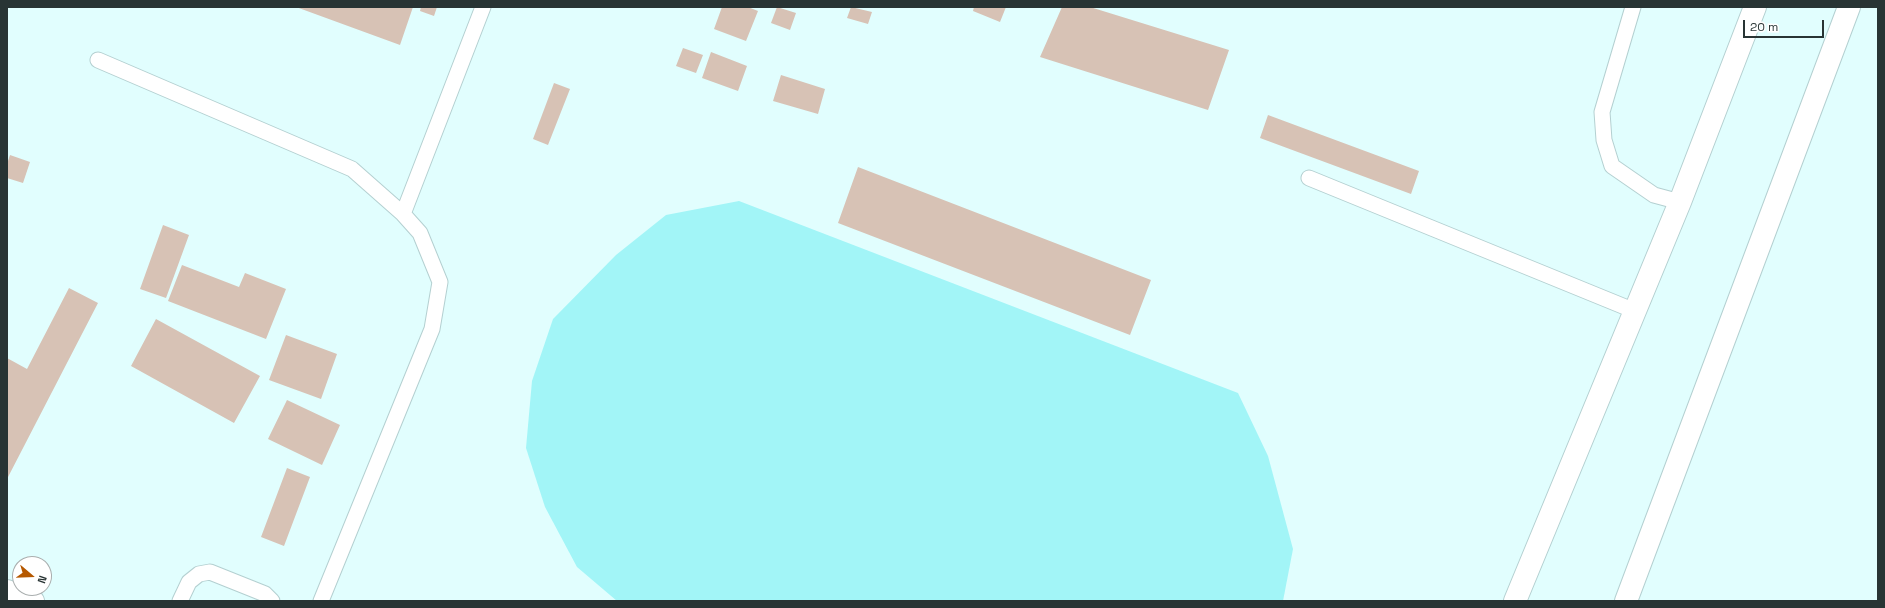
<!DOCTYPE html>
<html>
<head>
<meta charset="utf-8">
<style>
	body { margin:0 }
	#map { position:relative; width:1885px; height:608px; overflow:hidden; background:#e1fefe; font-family:"Space Grotesk",sans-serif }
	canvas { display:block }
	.frame { position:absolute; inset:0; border:8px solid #283434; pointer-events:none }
	.north { position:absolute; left:12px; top:556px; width:40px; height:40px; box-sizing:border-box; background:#fff; border:1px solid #a9aeae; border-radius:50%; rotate:109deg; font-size:11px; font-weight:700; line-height:16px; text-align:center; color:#283434 }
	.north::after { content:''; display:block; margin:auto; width:14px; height:18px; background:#b55800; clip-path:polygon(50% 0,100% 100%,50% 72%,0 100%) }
	.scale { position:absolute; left:1743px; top:20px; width:81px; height:18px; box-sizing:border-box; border:2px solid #283434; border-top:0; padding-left:5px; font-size:12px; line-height:14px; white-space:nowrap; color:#283434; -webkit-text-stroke:3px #fff; paint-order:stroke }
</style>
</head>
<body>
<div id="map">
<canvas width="1885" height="608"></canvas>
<div class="frame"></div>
<div class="north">N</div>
<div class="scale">20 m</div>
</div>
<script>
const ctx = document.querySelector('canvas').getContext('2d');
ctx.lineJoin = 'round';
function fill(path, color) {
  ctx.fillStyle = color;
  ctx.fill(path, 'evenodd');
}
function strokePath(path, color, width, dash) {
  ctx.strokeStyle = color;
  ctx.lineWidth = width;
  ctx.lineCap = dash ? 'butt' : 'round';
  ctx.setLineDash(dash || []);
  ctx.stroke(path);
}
const green = new Path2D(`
	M 739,201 L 1238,393 L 1268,456 L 1293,549 L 1283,601 L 617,601 L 577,567 L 545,507 L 526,448 L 532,381 L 553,319 L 616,255 L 666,215 Z`);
const building = new Path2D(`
	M 296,7 L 413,7 L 400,45 Z
	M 421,7 L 437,7 L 434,16 L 420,11 Z
	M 722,7 L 748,7 L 758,11 L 746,41 L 714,29 Z
	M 777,7 L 796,13 L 790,30 L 771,23 Z
	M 851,7 L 872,12 L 868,24 L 847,18 Z
	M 974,7 L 1006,7 L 1000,22 L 973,11 Z
	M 1062,7 L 1090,7 L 1229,50 L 1208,110 L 1040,57 Z
	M 683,48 L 703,55 L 696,73 L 676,66 Z
	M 711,52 L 747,66 L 738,91 L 702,78 Z
	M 781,75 L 825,89 L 818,114 L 773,101 Z
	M 554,83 L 570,89 L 548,145 L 533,139 Z
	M 1268,115 L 1419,171 L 1411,194 L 1260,138 Z
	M 10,155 L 30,162 L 23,183 L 7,178 L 7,164 Z
	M 858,167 L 1151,280 L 1130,335 L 838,223 Z
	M 163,225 L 189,235 L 166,298 L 140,289 Z
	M 182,265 L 239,287 L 245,273 L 286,289 L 266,339 L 168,301 Z
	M 69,288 L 98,303 L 7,479 L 7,358 L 27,369 Z
	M 156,319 L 260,376 L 234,423 L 131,366 Z
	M 286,335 L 337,354 L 321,399 L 269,380 Z
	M 287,400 L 340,425 L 322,465 L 268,439 Z
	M 287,468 L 310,477 L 284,546 L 261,537 Z`);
const lane = new Path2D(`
	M 1633,7 L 1602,112 L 1604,140 L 1612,166 L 1654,195 L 1680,202
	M 98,60 L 352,169 L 403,214 L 420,233 L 440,282 L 432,329 L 321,601
	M 1309,178 L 1635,311
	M 403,214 L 483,7
	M 180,601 L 189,582 L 199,574 L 210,572 L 265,594 L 272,601`);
const street = new Path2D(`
	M 7,591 L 33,601
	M 1515,601 L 1680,202 L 1755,7
	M 1626,601 L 1849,7`);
fill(green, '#a2f5f7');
fill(building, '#d7c2b5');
strokePath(lane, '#b4d0d1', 17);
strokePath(street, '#b4d0d1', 24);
strokePath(lane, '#fff', 15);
strokePath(street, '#fff', 22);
</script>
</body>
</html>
